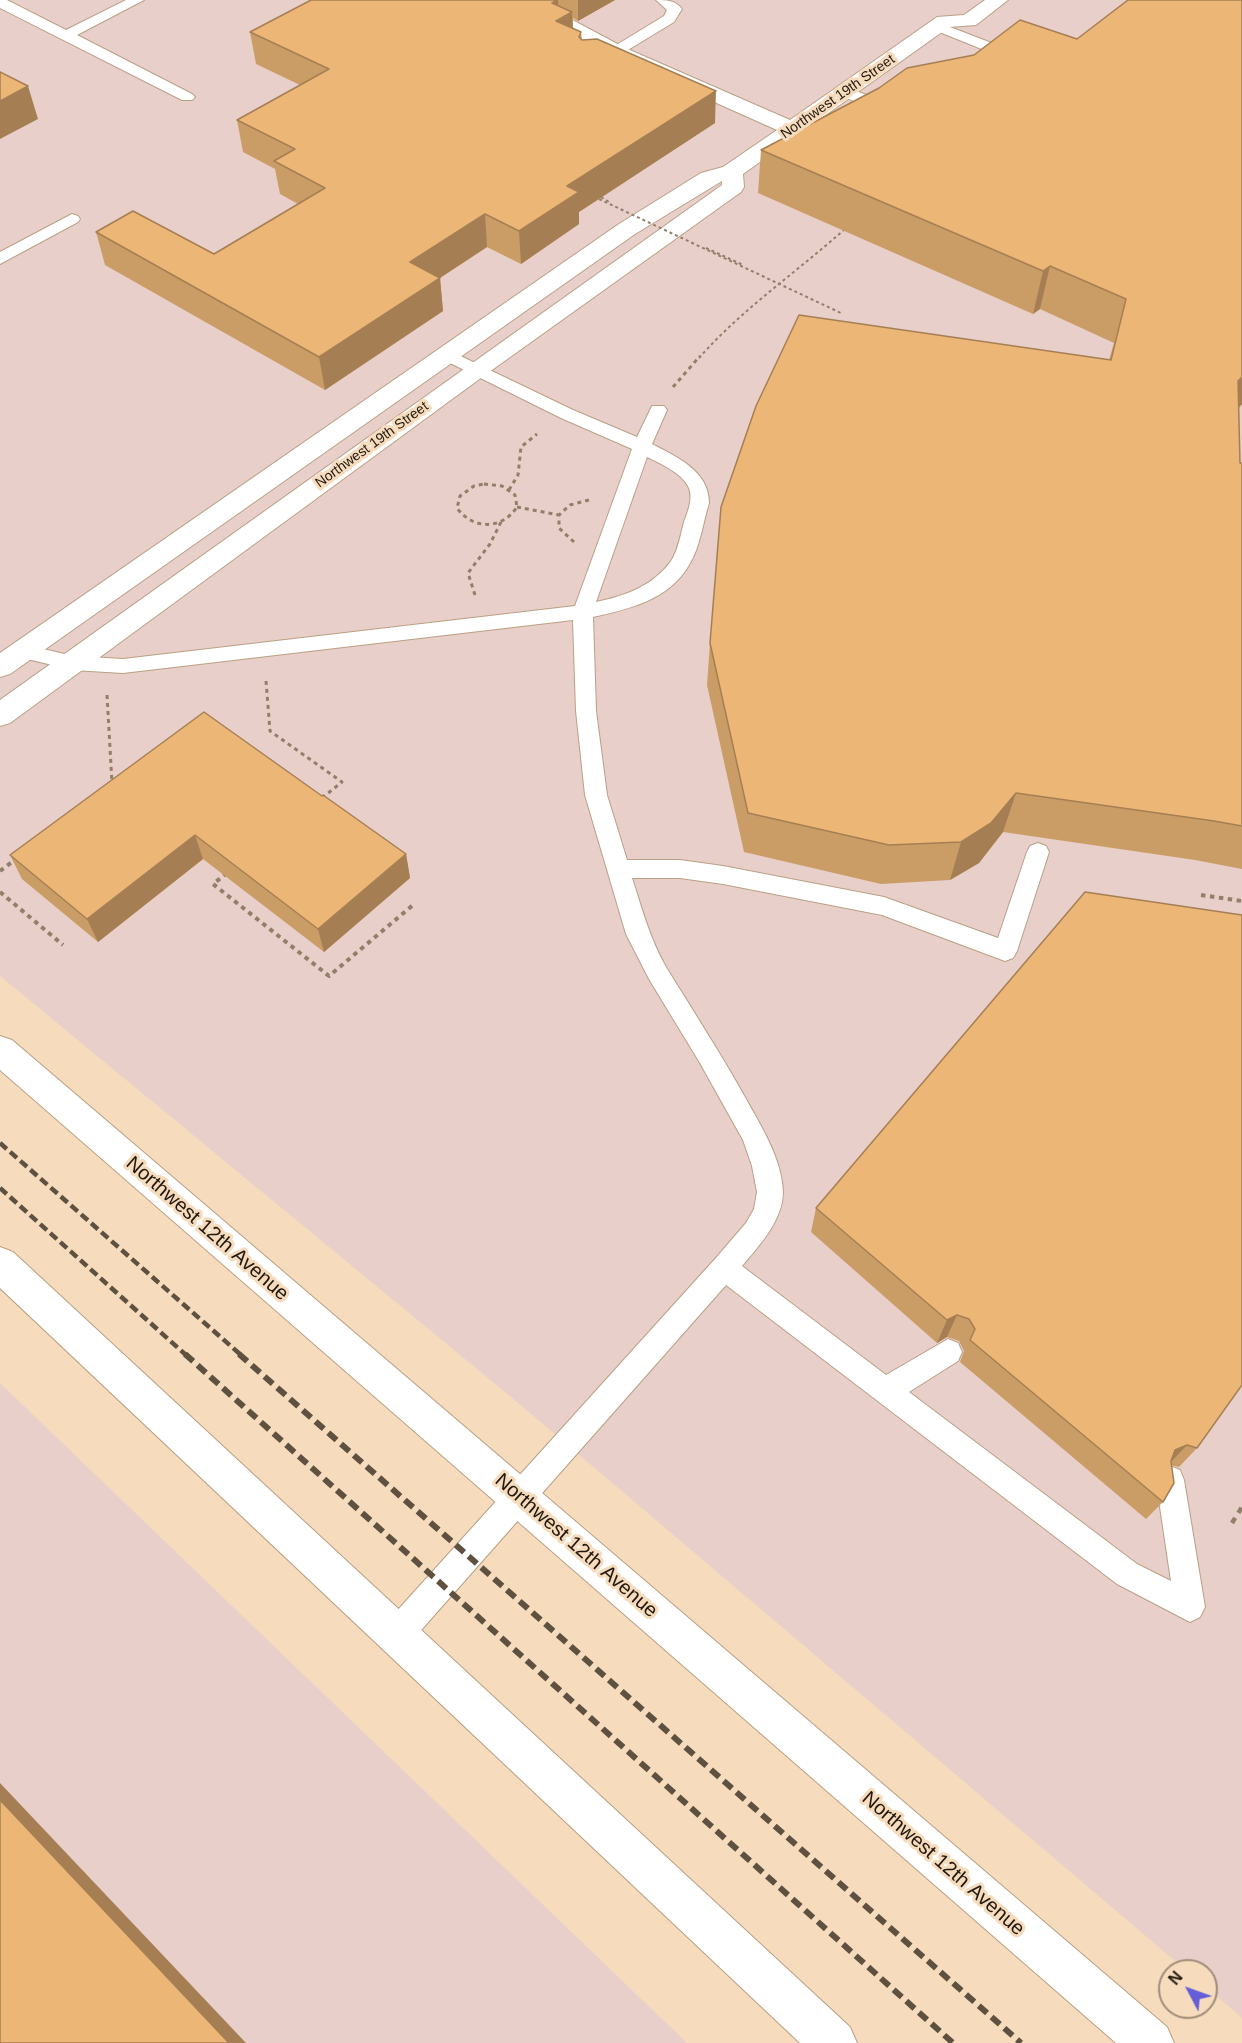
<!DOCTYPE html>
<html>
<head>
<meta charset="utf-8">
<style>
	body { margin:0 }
	#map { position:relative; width:1242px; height:2043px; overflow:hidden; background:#f6dbbd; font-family:Helvetica,sans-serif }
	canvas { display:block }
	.north { position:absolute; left:1158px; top:1959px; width:60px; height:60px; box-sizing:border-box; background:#f6dbbd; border:2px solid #a18d77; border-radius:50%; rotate:311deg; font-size:16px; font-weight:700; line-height:24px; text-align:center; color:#21180d }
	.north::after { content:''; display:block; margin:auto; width:21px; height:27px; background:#645fd8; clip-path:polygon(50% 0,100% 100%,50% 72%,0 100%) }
</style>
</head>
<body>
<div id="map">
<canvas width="1242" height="2043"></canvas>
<div class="north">N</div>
</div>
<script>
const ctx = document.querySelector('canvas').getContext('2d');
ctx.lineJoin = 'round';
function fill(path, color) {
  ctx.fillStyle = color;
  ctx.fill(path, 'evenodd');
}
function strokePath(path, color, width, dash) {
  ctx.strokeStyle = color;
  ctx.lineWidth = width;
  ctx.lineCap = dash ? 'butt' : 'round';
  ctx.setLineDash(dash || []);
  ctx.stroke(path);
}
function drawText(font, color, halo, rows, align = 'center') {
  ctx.font = font + ' Helvetica,sans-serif';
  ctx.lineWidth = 6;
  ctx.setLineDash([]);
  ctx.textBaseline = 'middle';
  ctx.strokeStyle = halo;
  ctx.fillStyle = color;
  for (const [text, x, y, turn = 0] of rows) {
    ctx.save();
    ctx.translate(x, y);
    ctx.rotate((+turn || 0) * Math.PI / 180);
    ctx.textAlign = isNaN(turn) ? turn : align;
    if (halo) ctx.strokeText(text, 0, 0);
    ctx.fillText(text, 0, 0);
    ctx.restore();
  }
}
const medical = new Path2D(`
	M 0,0 L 1242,0 L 1242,2018 L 1206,1987 L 1206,1971 L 1187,1971 L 511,1397 L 0,976 Z
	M 0,1383 L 687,2043 L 0,2043 Z`);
const pathFar3 = new Path2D(`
	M 601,197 L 609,202
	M 706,248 L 743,265
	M 699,358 C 742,309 797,272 846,228`);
const pathFar2 = new Path2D(`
	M 673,387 L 700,356
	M 484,484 L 502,486 L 515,495 L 517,507 C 502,530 473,530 457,508 L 460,496 L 474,486 Z
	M 509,490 L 518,475 L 521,447 L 537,434
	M 517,507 L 559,515
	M 574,542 L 559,528 L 559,515 L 570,505 L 589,500
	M 475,595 L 468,573 L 490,544 L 501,522
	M 266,681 L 270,731 L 342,782 L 322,798
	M 107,695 L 112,783`);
const pathFar1 = new Path2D(`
	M 0,871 L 16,859
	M 227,873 L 213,884 L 329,976 L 413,905
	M 0,892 L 63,945
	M 1201,895 L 1242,901`);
const path = new Path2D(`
	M 1232,1523 L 1242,1507`);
const service = new Path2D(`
	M 0,0 L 7,0 L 66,30 L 126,0 L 144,0 L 77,35 L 192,94 L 195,97 L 192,100 L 182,100 L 0,8 Z
	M 656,0 C 667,0 675,0 682,9 L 674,22 L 600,67 L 590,67 L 588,64 L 590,61 L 664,16 L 667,10 Z
	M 937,22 L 1015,52 L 1017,55 L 1009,62 L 999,62 L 997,59 L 999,56 L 932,29 L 930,26 Z
	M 845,87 L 883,101 L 896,102 L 899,105 C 885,119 855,101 840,95 L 837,92 Z
	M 72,214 L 78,216 L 80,219 L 78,222 L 0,264 L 0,252 Z
	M 448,350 L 573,410 L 637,437 L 652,406 L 664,406 L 667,410 L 652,444 C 677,457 709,471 709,503 C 703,522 700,548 689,565 C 669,600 629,609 593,617 L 596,711 L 607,795 L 627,860 L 680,860 L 723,866 L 884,897 L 998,938 L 1027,852 L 1030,846 L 1038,843 L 1046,846 L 1049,852 L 1017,951 L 1013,958 L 1005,961 L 882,915 L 723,884 L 680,878 L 632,878 C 642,909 650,939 666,967 C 693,1011 721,1054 746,1099 C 761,1126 782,1159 783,1192 C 783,1220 759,1246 742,1266 L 886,1375 L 948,1339 L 958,1343 L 962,1352 L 958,1361 L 909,1392 L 1137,1564 L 1171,1581 L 1156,1480 L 1160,1470 L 1170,1466 L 1180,1470 L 1184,1480 L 1205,1607 L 1200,1617 L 1190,1622 L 1117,1584 L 726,1285 L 408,1645 L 397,1649 L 386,1645 L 382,1634 L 386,1623 L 715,1259 L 746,1223 L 754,1209 L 757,1192 L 752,1166 L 743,1140 L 700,1063 L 649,979 L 626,934 L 585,795 L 576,711 L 573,620 L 123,673 L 73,670 L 15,656 L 12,651 L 15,646 L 22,644 L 73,656 L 123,659 L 575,606 L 632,449 L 561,418 L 442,359 L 439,355 L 442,351 ZM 647,457 C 661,464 680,472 688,486 C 694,497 688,511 684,522 C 681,533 678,551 671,561 C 653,586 625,596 596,602 Z`);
const minor = new Path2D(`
	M 510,0 L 535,0 L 623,47 L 790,120 L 937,17 L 964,15 L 985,0 L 1008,0 L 976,25 L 949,27 L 743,174 L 744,187 L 741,192 L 485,375 L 10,723 L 0,726 L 0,700 L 722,185 L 722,181 L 635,234 L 10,674 L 0,677 L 0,653 L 619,224 L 701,173 L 723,167 L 777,130 L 609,55 L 513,4 Z`);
const secondary = new Path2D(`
	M 0,1036 L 12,1040 L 1167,2027 L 1174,2043 L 1116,2043 L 0,1070 Z
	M 0,1247 L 13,1252 L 850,2027 L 857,2043 L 800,2043 L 0,1288 Z`);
const railFar1 = new Path2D(`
	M 0,1143 L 241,1355
	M 0,1188 L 186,1355`);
const rail = new Path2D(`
	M 185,1354 L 953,2043
	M 239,1354 L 1021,2043`);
const pathBridge = new Path2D(`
	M 599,199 L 843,314`);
const wall = new Path2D(`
	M 311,0 L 615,0 L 578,21 L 573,18 L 573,28 L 581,32 L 582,40 L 715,123 L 579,212 L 579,224 L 521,264 L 487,247 L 440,278 L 443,311 L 325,390 L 105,265 L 96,232 L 214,254 L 298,204 L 280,194 L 275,169 L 243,152 L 237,120 L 300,85 L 256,64 L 250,32 Z
	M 907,68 L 1242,404 L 1239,408 L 1240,463 L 1242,463 L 1242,869 L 1195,860 L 1003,832 L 979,863 L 950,880 L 881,884 L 744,852 L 707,685 L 710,643 L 1109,360 L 1114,343 L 1040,309 L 1033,314 L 758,193 L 761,150 L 879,88 Z
	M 322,796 L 406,854 L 410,878 L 324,952 L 203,859 L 98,942 L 22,879 L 10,855 Z
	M 816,1208 L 1197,1448 L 1179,1467 L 1171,1465 L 1163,1502 L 1146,1519 L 960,1362 L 964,1351 L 959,1341 L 947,1337 L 937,1343 L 811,1232 Z`);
const shadedWall = new Path2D(`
	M 557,0 L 558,0 L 559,20 L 572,12 L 573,44 L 557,53 L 552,3 Z
	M 578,0 L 615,0 L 578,21 Z
	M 28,86 L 38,119 L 0,139 L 0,101 Z
	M 716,91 L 715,123 L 579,212 L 579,224 L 521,264 L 519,231 L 567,186 Z
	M 485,214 L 487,247 L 414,295 L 410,262 Z
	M 1050,266 L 1040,309 L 1033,314 L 1043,271 Z
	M 440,278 L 443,311 L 325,390 L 319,357 Z
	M 1242,377 L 1242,404 L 1223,424 L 1238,381 Z
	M 1016,793 L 1003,832 L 979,863 L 950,880 L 961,842 Z
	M 195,835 L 203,859 L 98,942 L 87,919 Z
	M 406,854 L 410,878 L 324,952 L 318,929 Z
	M 957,1315 L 947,1337 L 937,1343 L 947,1320 Z
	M 1187,1445 L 1169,1464 L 1175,1450 Z
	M 0,1783 L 246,2043 L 229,2043 L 0,1800 Z`);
const building = new Path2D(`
	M 311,0 L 557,0 L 552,3 L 572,12 L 556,21 L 581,32 L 579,37 L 582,40 L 597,39 L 716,91 L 567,186 L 579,192 L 519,231 L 485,214 L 410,262 L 440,278 L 319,357 L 96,232 L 133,211 L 214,254 L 325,188 L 274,161 L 295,149 L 237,120 L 329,69 L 250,32 Z
	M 1128,0 L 1242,0 L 1242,377 L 1238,381 L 1240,463 L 1242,463 L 1242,826 L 1214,821 L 1016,793 L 991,823 L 961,842 L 889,845 L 748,813 L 710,643 L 721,507 L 756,406 L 799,315 L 1111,360 L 1126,299 L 1050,266 L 1043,271 L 761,150 L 879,88 L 907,68 L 974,55 L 1020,20 L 1077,39 Z
	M 0,72 L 28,86 L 0,101 Z
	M 204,712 L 322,796 L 323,795 L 406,854 L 318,929 L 195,835 L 87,919 L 10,855 Z
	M 1085,892 L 1242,915 L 1242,1385 L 1197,1448 L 1187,1445 L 1175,1450 L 1171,1461 L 1174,1483 L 1163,1502 L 970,1340 L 975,1329 L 969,1319 L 957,1315 L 947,1320 L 816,1208 Z
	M 0,1800 L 229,2043 L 0,2043 Z`);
const farStreetnames = [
	["Northwest 19th Street",838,97,-35],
	["Northwest 19th Street",372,445,-36]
];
const nearStreetnames = [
	["Northwest 12th Avenue",207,1229,41],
	["Northwest 12th Avenue",576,1546,41],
	["Northwest 12th Avenue",943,1864,41]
];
fill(medical, '#e9cfca');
strokePath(service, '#b9a084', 2);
strokePath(minor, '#b9a084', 2);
strokePath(secondary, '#b9a084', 2);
strokePath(pathFar3, '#927f6a', 2, [3, 3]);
strokePath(pathFar2, '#927f6a', 3, [4, 4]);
strokePath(pathFar1, '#927f6a', 4, [4.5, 4.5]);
strokePath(path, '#927f6a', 4.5, [6, 6]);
fill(service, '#fff');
fill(minor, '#fff');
fill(secondary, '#fff');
strokePath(railFar1, '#5f5140', 4.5, [9, 4.5]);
strokePath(rail, '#5f5140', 6, [11, 6]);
strokePath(pathBridge, '#927f6a', 2, [3, 3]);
fill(wall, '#cb9d66');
fill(shadedWall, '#a57f53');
fill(building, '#ecb677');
strokePath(building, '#a57f53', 1.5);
drawText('14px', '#21180d', '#f6dbbd', farStreetnames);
drawText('20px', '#21180d', '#f6dbbd', nearStreetnames);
</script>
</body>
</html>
